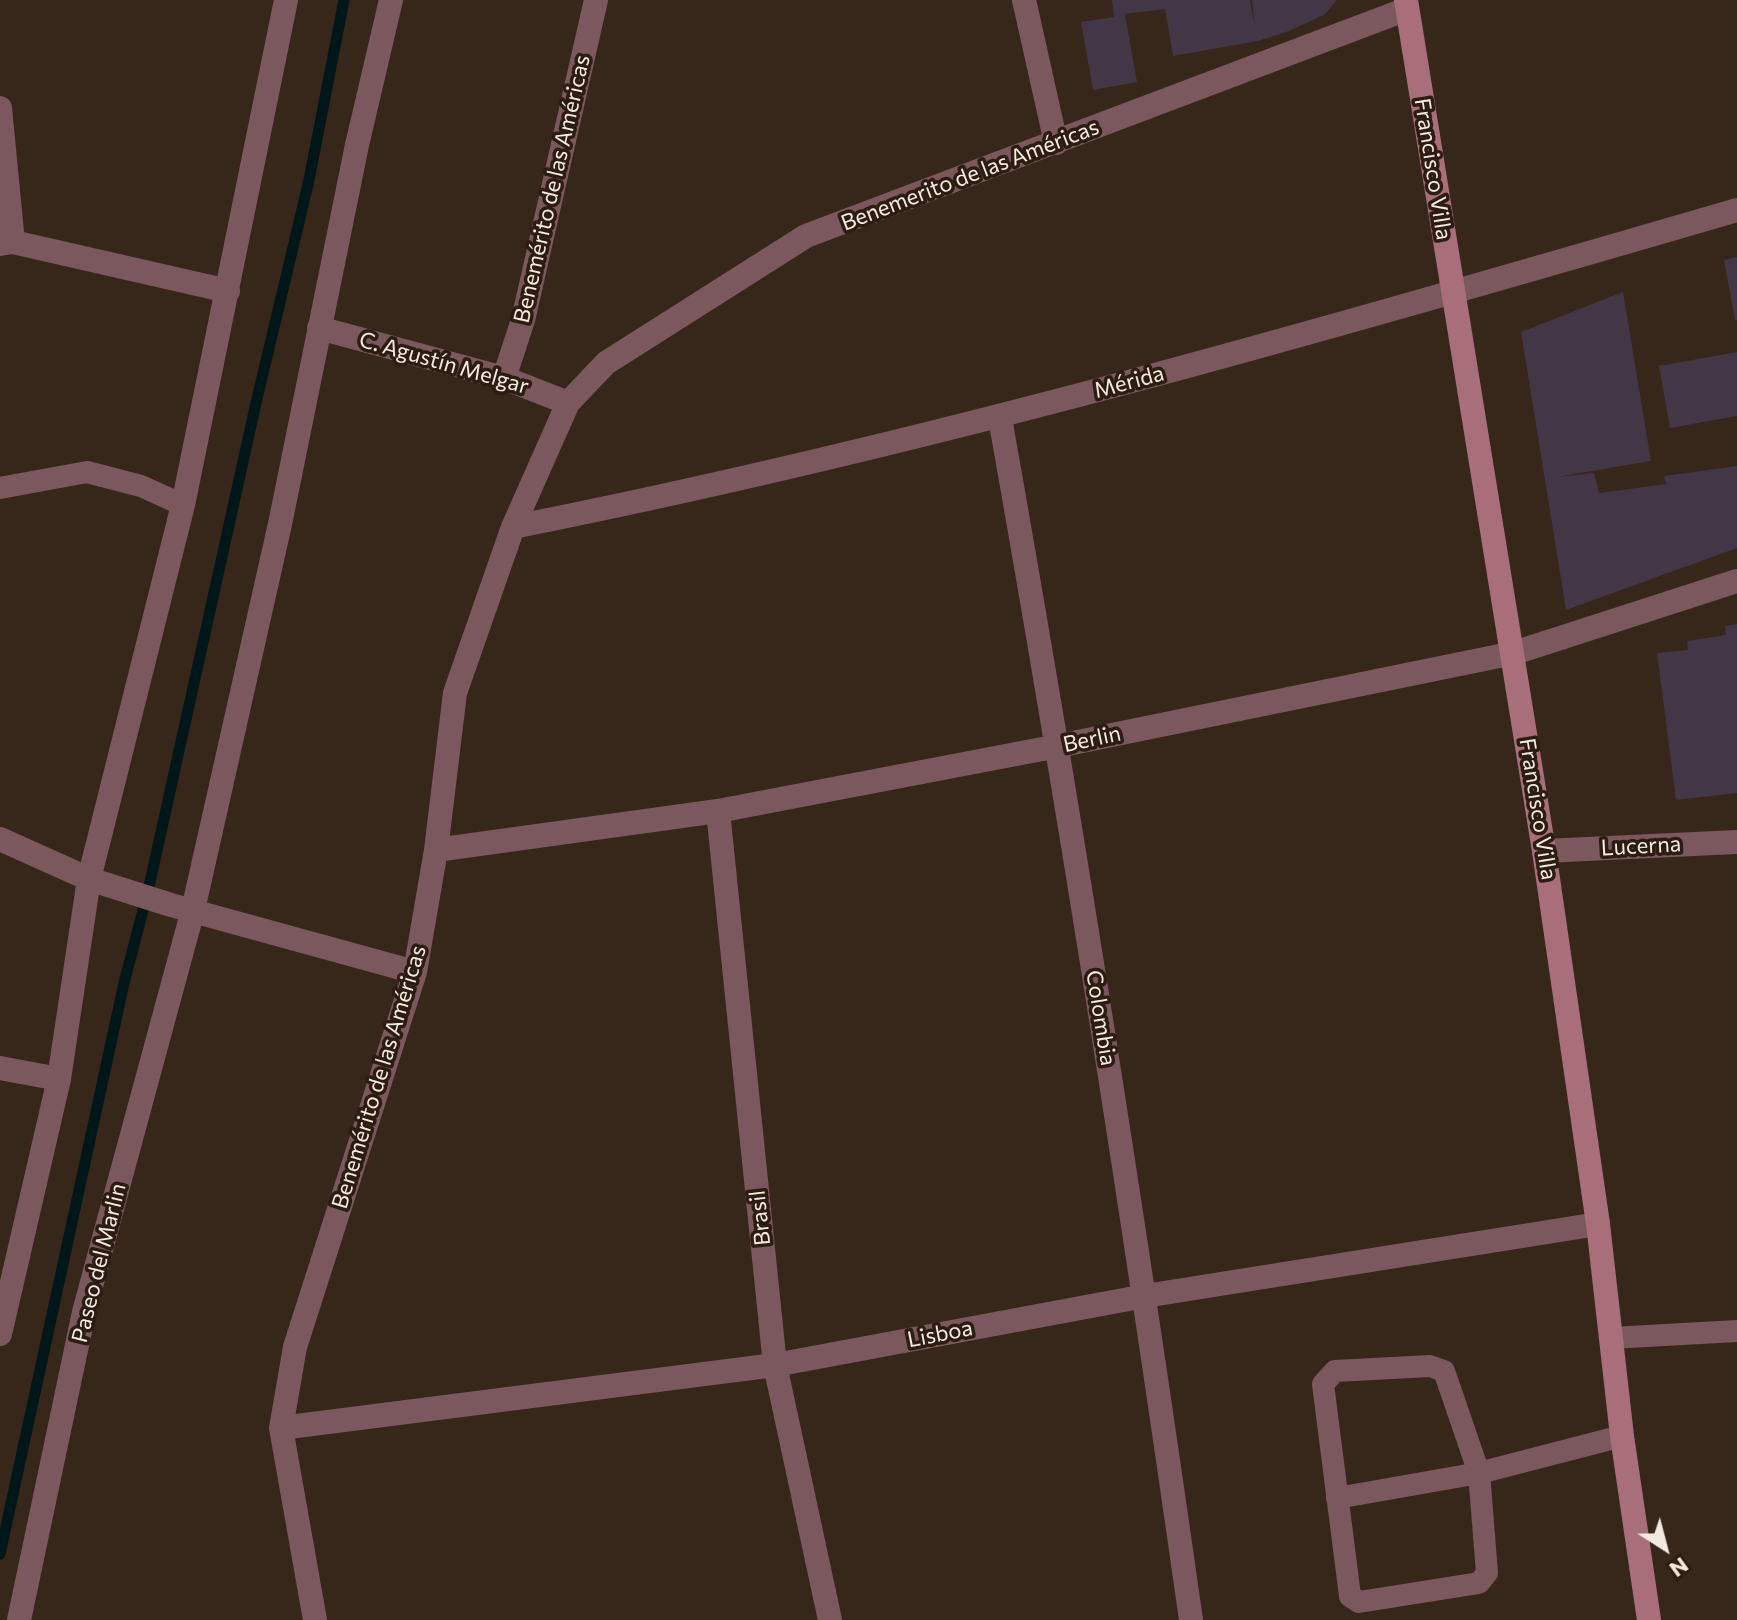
<!DOCTYPE html>
<html>
<head>
<meta charset="utf-8">
<style>
	body { margin:0 }
	#map { position:relative; width:1737px; height:1620px; overflow:hidden; background:#37261a; font-family:Commissioner,sans-serif }
	canvas { display:block }
	.north { position:absolute; left:1625px; top:1508px; width:80px; height:80px; -webkit-text-stroke:6px #2c1c11; paint-order:stroke; rotate:144deg; font-size:22px; font-weight:700; line-height:32px; text-align:center; color:#f5eae2 }
	.north::after { content:''; display:block; margin:auto; width:28px; height:36px; background:#f5eae2; clip-path:polygon(50% 0,100% 100%,50% 72%,0 100%) }
</style>
</head>
<body>
<div id="map">
<canvas width="1737" height="1620"></canvas>
<div class="north">N</div>
</div>
<script>
const ctx = document.querySelector('canvas').getContext('2d');
ctx.lineJoin = 'round';
function strokePath(path, color, width, dash) {
  ctx.strokeStyle = color;
  ctx.lineWidth = width;
  ctx.lineCap = dash ? 'butt' : 'round';
  ctx.setLineDash(dash || []);
  ctx.stroke(path);
}
function fill(path, color) {
  ctx.fillStyle = color;
  ctx.fill(path, 'evenodd');
}
function drawText(font, color, halo, rows, align = 'center') {
  ctx.font = font + ' Commissioner,sans-serif';
  ctx.lineWidth = 7;
  ctx.setLineDash([]);
  ctx.textBaseline = 'middle';
  ctx.strokeStyle = halo;
  ctx.fillStyle = color;
  for (const [text, x, y, turn = 0] of rows) {
    ctx.save();
    ctx.translate(x, y);
    ctx.rotate((+turn || 0) * Math.PI / 180);
    ctx.textAlign = isNaN(turn) ? turn : align;
    if (halo) ctx.strokeText(text, 0, 0);
    ctx.fillText(text, 0, 0);
    ctx.restore();
  }
}
const stream = new Path2D(`
	M 0,1554 L 124,983 L 148,891 L 256,403 L 309,180 L 344,0`);
const building = new Path2D(`
	M 1112,0 L 1250,0 L 1255,27 L 1252,0 L 1337,0 L 1324,15 L 1289,31 L 1258,41 L 1173,56 L 1165,9 L 1125,14 L 1137,82 L 1093,90 L 1081,22 L 1114,17 Z
	M 1737,257 L 1737,320 L 1735,320 L 1724,260 Z
	M 1623,292 L 1651,461 L 1557,477 L 1594,473 L 1599,493 L 1666,484 L 1664,476 L 1737,466 L 1737,548 L 1566,610 L 1521,332 Z
	M 1737,352 L 1737,416 L 1670,428 L 1659,366 Z
	M 1737,624 L 1737,793 L 1676,800 L 1657,653 L 1688,650 L 1687,641 L 1726,635 L 1725,626 Z`);
const lane = new Path2D(`
	M 0,488 L 87,472 L 141,486 L 183,505
	M 1611,1338 L 1737,1331
	M 1337,1498 L 1479,1473 L 1444,1371 L 1430,1366 L 1335,1371 L 1323,1384 L 1350,1596 L 1359,1602 L 1479,1583 L 1487,1573 L 1479,1473 L 1622,1436`);
const street = new Path2D(`
	M 1024,0 L 1056,143
	M 0,108 L 13,242
	M 0,244 L 13,242 L 228,291
	M 319,328 L 504,378 L 568,403
	M 504,378 L 523,320 L 596,0
	M 1000,418 C 1071,817 1134,1218 1191,1620
	M 513,527 C 927,445 1332,328 1737,210
	M 718,811 L 775,1365 L 830,1620
	M 0,839 L 89,879 L 171,905 L 415,972
	M 436,850 L 718,811 L 1058,746 L 1514,653 L 1737,581
	M 1544,851 L 1737,842
	M 0,1068 L 59,1079
	M 0,1334 L 59,1079 L 89,879 L 183,505 L 286,0
	M 281,1428 L 775,1365 L 1145,1296 L 1598,1224
	M 19,1620 L 84,1312 L 193,910 L 280,524 L 357,145 L 391,0
	M 315,1620 L 281,1428 L 295,1347 L 415,972 L 436,850 L 455,693 L 513,527 L 568,403 L 606,363 L 806,236 L 1407,9`);
const secondary = new Path2D(`
	M 1406,0 L 1544,851 L 1598,1224 L 1622,1436 L 1649,1620`);
const streetNames = [
	["Francisco Villa",1433,169,81],
	["Benemerito de las Américas",970,175,-21],
	["Benemérito de las Américas",552,189,-77],
	["C. Agustín Melgar",444,363,16],
	["Mérida",1129,382,-15],
	["Berlin",1092,739,-12],
	["Francisco Villa",1538,809,81],
	["Lucerna",1641,846,-3],
	["Colombia",1101,1018,81],
	["Benemérito de las Américas",379,1077,-73],
	["Brasil",760,1218,-96],
	["Paseo del Marlin",99,1263,-76],
	["Lisboa",940,1334,-11]
];
strokePath(stream, '#011618', 11);
fill(building, '#433646');
strokePath(lane, '#7b575e', 22);
strokePath(street, '#7b575e', 24);
strokePath(secondary, '#a86f7a', 24);
drawText('22px', '#f5eae2', '#2c1c11', streetNames);
</script>
</body>
</html>
